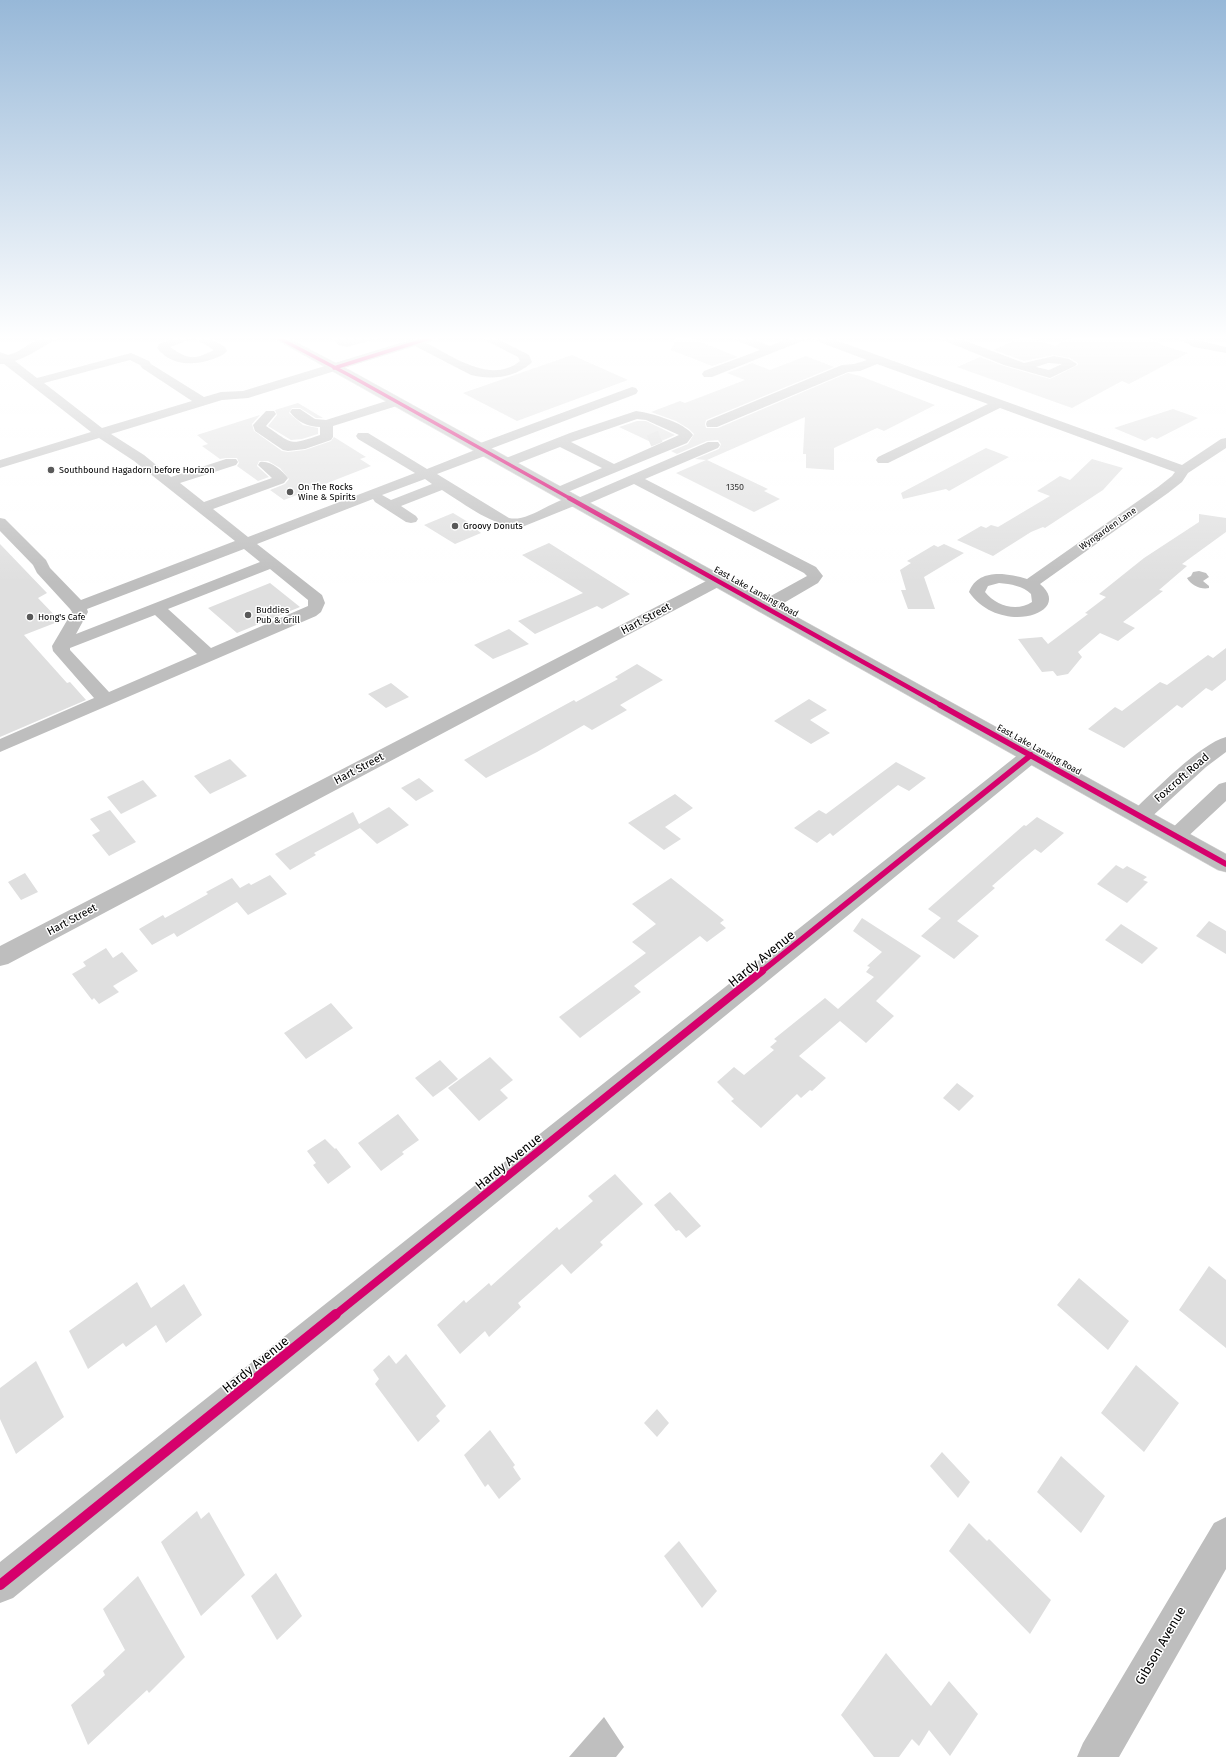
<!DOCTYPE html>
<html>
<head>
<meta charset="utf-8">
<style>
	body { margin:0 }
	canvas { display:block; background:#fff }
</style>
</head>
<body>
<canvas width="1226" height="1757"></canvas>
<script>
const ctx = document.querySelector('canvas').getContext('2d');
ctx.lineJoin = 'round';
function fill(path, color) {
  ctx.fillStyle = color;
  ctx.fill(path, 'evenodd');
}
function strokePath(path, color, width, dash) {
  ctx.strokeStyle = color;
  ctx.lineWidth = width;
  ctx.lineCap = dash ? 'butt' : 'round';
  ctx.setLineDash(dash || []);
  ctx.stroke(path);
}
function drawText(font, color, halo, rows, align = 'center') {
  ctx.font = font + ' "Fira Sans",sans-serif';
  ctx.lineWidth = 3;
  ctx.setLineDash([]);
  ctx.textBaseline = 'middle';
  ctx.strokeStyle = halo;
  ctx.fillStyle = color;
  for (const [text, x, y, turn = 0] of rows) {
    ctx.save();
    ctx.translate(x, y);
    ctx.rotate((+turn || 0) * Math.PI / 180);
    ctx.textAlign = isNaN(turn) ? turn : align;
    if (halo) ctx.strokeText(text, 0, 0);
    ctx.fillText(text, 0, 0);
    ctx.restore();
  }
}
const water = new Path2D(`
	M 322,337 L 384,337 L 347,347 L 338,345 L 336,341 Z
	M 1199,571 L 1206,573 L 1209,577 L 1203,581 L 1209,586 L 1209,588 C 1201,590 1191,585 1187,578 L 1191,576 L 1193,572 Z
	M 604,1717 L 624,1747 L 616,1757 L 569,1757 Z`);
const building = new Path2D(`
	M 676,337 L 688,337 L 738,357 L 712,366 L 671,350 Z
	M 1022,337 L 1028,337 L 1055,346 L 1073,337 L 1146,337 L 1164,346 L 1188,353 L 1129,384 L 1122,381 L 1072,408 L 957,367 L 980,357 L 1004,366 L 1050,379 L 1078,365 L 1078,363 L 1070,358 L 1054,355 L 1024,361 L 994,350 Z
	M 572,355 L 628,380 L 517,421 L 463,393 Z
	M 806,356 L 834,367 L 706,420 L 705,424 L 706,428 L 718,428 L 848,373 L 860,376 L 935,405 L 884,431 L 877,428 L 834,448 L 834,470 L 806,468 L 806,454 L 803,454 L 805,417 L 707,460 L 768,489 L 764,491 L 780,499 L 754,512 L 676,473 L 706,460 L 695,459 L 719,449 L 721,444 L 718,440 L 707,441 L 677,454 L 671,451 L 688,444 L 694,434 L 689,429 L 676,421 L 651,412 L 680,401 L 685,403 L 745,380 L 727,373 L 752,363 L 770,370 Z
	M 298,403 L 323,418 L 316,418 L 300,408 L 292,408 L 289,413 L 303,425 L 318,428 L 318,434 L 302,439 L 291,440 L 268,426 L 277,415 L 275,410 Z
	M 1173,409 L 1198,418 L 1157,439 L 1152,437 L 1145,441 L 1114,428 Z
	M 260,415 L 252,424 L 254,431 L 282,451 L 288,452 L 305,450 L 331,441 L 334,437 L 366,457 L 360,459 L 371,466 L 284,500 L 270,490 L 285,484 L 289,479 L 280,468 L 268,461 L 259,461 L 257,466 L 269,477 L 258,481 L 237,466 L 239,463 L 237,458 L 226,458 L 220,459 L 202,446 L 208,444 L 197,435 Z
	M 637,421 L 646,421 L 675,435 L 655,444 L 619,427 Z
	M 986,448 L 1009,457 L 949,491 L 946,489 L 903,499 L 901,493 Z
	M 1092,459 L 1123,468 L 1103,490 L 1045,528 L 1043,527 L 1031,532 L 993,556 L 957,540 L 981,526 L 986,528 L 991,525 L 998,527 L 1050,496 L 1037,491 L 1060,476 L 1070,480 Z
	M 453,513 L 478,528 L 476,529 L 481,533 L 455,544 L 424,525 Z
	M 1199,514 L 1226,518 L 1226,532 L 1182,564 L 1187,566 L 1159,590 L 1163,591 L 1123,622 L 1135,628 L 1118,641 L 1100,633 L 1078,652 L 1082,657 L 1068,674 L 1057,676 L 1053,671 L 1042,672 L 1018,639 L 1042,637 L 1048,644 L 1088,614 L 1085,613 L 1106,597 L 1099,594 L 1144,558 L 1199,522 Z
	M 549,543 L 630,594 L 602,609 L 597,606 L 535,634 L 518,621 L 583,593 L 522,555 Z
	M 0,544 L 47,593 L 38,598 L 60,621 L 24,635 L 67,683 L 70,682 L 86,700 L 0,737 Z
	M 944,544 L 964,553 L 924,577 L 935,609 L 908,609 L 901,590 L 906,590 L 900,570 L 911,563 L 907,561 L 934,545 L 938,547 Z
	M 270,583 L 300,607 L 237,633 L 208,608 Z
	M 509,629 L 529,644 L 493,659 L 474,645 Z
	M 1226,648 L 1226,680 L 1212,691 L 1206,688 L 1182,708 L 1177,705 L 1124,748 L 1088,729 L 1115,707 L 1122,711 L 1160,682 L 1167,685 L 1208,655 L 1213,658 Z
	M 637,664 L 663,680 L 620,705 L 627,710 L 592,730 L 584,725 L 537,752 L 486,778 L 464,760 L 574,700 L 576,702 L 618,679 L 615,677 Z
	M 391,683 L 409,697 L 386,708 L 368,694 Z
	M 809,699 L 827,710 L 810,720 L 830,733 L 811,744 L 774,721 Z
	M 230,759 L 247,776 L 210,794 L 194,776 Z
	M 896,762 L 926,778 L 909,791 L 898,785 L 833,836 L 830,833 L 817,843 L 794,828 L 819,810 L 826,814 Z
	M 419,778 L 434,791 L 416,801 L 401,788 Z
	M 143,780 L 157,796 L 121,814 L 107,797 Z
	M 675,794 L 693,808 L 665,827 L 681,839 L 664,850 L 628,823 Z
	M 389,807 L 409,825 L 377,844 L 360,828 L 314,853 L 316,855 L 290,870 L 275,854 L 353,812 L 359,824 Z
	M 110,810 L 136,842 L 109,856 L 92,835 L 100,831 L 90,819 Z
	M 1037,817 L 1064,833 L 1041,853 L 1035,849 L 1023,859 L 992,886 L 995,888 L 957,921 L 979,936 L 954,959 L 921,936 L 941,918 L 928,909 L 1024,825 L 1026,826 Z
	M 1116,865 L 1123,869 L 1127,866 L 1147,877 L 1143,880 L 1148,882 L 1127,903 L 1097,884 Z
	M 25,873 L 38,892 L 21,900 L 8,882 Z
	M 270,875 L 287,894 L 248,915 L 237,902 L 177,937 L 174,933 L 152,945 L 139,929 L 163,915 L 165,918 L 208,894 L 206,892 L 232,878 L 240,888 L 249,883 L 251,885 Z
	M 671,878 L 724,920 L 720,923 L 726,928 L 707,942 L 700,936 L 634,986 L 641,992 L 580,1038 L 559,1017 L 646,953 L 632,942 L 656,924 L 632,904 Z
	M 862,918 L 921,956 L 876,1001 L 894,1016 L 866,1043 L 840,1021 L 799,1056 L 826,1078 L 812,1091 L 810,1090 L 801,1098 L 797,1094 L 761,1128 L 731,1101 L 734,1099 L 717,1082 L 734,1067 L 744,1075 L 774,1050 L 770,1047 L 777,1041 L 774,1039 L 825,998 L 838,1009 L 874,977 L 866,972 L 870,967 L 867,966 L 882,952 L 853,931 Z
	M 1209,921 L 1226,931 L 1226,954 L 1196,936 Z
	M 1121,924 L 1158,948 L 1142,964 L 1105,940 Z
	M 106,948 L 113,958 L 122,952 L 138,971 L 113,986 L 119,992 L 99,1004 L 94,998 L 92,1000 L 72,974 L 86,966 L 83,962 Z
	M 331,1003 L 353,1028 L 306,1059 L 284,1033 Z
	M 490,1057 L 513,1080 L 500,1090 L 508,1098 L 479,1121 L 448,1088 Z
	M 440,1060 L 458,1079 L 433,1097 L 415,1078 Z
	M 957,1083 L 974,1096 L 959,1111 L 943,1098 Z
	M 398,1114 L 419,1140 L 402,1152 L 404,1154 L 381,1171 L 358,1143 Z
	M 325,1139 L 335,1149 L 336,1148 L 351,1167 L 328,1184 L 313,1165 L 316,1163 L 307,1151 Z
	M 615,1174 L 643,1204 L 600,1242 L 603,1245 L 571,1274 L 562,1264 L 518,1303 L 521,1307 L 489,1337 L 485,1331 L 460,1354 L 437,1325 L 464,1300 L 466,1303 L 489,1283 L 491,1286 L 557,1227 L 559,1230 L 593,1201 L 588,1196 Z
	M 670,1192 L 701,1226 L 686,1238 L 679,1230 L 676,1231 L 654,1205 Z
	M 1209,1266 L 1226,1280 L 1226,1348 L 1179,1310 Z
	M 1079,1278 L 1129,1321 L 1108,1350 L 1057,1305 Z
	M 137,1282 L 151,1308 L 184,1284 L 202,1315 L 166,1343 L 156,1325 L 126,1347 L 123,1343 L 88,1369 L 69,1331 Z
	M 406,1354 L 446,1406 L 436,1416 L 440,1421 L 418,1442 L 375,1384 L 379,1379 L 373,1370 L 389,1355 L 396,1364 Z
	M 36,1361 L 64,1417 L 16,1454 L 0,1419 L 0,1388 Z
	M 1136,1365 L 1179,1403 L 1144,1452 L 1101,1413 Z
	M 657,1409 L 669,1423 L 657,1437 L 644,1423 Z
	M 490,1430 L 515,1465 L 513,1467 L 521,1479 L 499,1499 L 488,1484 L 485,1487 L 464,1455 Z
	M 942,1452 L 970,1482 L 958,1498 L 930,1466 Z
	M 1061,1456 L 1105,1496 L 1081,1533 L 1037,1492 Z
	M 197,1511 L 201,1519 L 209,1512 L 245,1575 L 201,1616 L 161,1542 Z
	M 969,1523 L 987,1541 L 989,1539 L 1051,1600 L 1030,1634 L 949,1551 Z
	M 679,1541 L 717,1591 L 702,1608 L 664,1556 Z
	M 276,1573 L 302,1616 L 277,1640 L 251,1596 Z
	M 138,1576 L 185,1657 L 149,1693 L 147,1690 L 88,1745 L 71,1705 L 105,1675 L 103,1671 L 125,1650 L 103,1609 Z
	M 886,1653 L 931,1706 L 949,1681 L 978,1714 L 950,1756 L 929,1730 L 919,1746 L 912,1739 L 899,1757 L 874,1757 L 841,1715 Z`);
const minorTunnel = new Path2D(`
	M 649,441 L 661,436`);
const minor = new Path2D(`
	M 43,337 L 60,337 L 59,339 C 43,345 31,356 15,361 L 37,378 L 131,353 L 149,361 L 151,364 L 204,397 L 221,392 L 243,391 L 420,337 L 438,337 L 437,339 L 426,343 C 453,356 491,385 520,361 L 518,357 L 479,337 L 494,337 L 529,355 L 532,362 L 530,364 C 514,378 490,380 471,375 L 415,346 L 248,398 L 222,400 L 111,434 L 144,455 L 171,477 L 226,459 L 236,459 L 238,462 L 236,465 L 180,483 L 204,502 L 272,478 L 258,465 L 260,462 C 270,460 282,470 288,478 L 284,483 L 213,509 L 248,537 L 415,473 L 358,439 L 356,436 L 358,433 L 368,433 L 427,469 L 475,450 L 473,448 L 475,445 L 632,387 L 636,388 L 638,391 L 636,394 L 490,449 L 492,451 L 490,454 L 437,474 L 509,518 C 531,523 559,493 578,498 L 708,442 L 718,442 L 720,445 L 718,448 L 645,479 L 816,567 L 823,576 L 818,583 L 770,611 L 764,612 L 758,611 L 756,607 L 758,603 L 807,576 L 804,573 L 634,484 L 583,506 L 574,506 L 522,527 C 493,527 466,505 442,490 L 401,506 L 416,516 L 418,519 L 416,522 L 411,523 L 406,522 L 375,502 L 373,499 L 257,544 L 322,595 L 325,603 L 321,612 L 316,616 L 0,752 L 0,739 L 94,698 L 53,651 L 52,646 L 72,612 L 70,609 L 37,573 L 33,565 L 0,531 L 0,518 L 5,519 L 46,560 L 50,568 L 81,600 L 235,541 L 134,461 L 99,438 L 0,468 L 0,460 L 91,432 L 4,364 L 0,364 L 0,352 L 8,355 C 21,352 30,342 43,337 ZM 130,360 L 140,365 L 142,368 L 192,401 L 102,428 L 44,383 ZM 425,479 L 432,484 L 391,500 L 382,495 ZM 244,549 L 260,562 L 76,634 L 88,612 L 87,609 ZM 270,569 L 308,600 L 308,606 L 211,648 L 168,609 ZM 155,615 L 197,654 L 109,692 L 70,650 L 70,648 Z
	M 177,337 L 208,337 L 225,347 L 227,351 C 224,355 218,357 213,359 C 194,366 171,366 157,348 L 159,344 ZM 194,338 L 214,350 C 194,360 189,360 170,347 Z
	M 732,337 L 748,337 L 770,346 L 792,337 L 808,337 L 807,339 L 712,377 L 704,377 L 702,374 L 704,371 L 760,350 L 733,339 Z
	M 810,337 L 827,337 L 1182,465 L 1221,439 L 1226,438 L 1226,448 L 1188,473 L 1182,482 L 1168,493 L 1040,584 C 1075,613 1000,637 969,592 C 978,568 1007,573 1027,579 L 1158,487 L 1172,476 L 1175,472 L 1000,408 L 888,463 L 878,463 L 876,460 L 878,457 L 988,404 L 877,364 L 860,371 L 848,372 L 717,427 L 707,427 L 706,424 L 707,421 L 842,365 L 854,364 L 867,360 L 811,339 ZM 999,583 C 1011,584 1023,586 1031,594 L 1032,602 C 1017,612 996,606 985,592 L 988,586 Z
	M 939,337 L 955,337 L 1024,363 L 1054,356 L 1069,359 L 1077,364 L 1075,366 L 1050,378 L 1004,365 L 940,339 ZM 1048,363 L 1062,364 L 1049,370 L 1036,367 Z
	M 1175,337 C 1192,337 1208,343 1226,347 L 1226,353 L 1194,347 Z
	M 396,398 L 400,399 L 402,402 L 400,405 L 333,426 L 333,437 L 331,440 L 305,449 L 288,451 L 283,450 L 255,431 L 253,425 L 266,411 L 274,411 L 276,414 L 266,426 C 293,444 288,446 320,435 L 320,427 C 309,427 297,422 290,412 L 292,409 L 300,409 L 315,419 L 326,420 Z
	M 636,411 C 651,413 684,422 693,435 L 687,443 L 558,496 L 553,495 L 551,492 L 553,489 L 602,468 L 560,447 L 511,466 L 501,466 L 499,463 L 501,460 L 570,433 ZM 637,419 L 646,420 L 679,435 L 614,464 L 571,442 Z
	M 718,576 L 724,578 L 726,581 L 724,584 L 8,964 L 0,966 L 0,946 L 712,578 Z
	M 1226,737 L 1226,752 L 1206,767 L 1147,821 L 1140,823 L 1133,821 L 1130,816 L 1133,811 C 1154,791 1200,744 1226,737 Z
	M 1031,749 L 1038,750 L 1041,755 L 1038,760 L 13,1598 L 0,1603 L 0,1562 L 1024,750 Z
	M 1226,782 L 1226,801 L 1183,841 L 1176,844 L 1169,841 L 1165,836 L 1169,831 L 1219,784 Z
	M 1226,1517 L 1226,1569 L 1119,1757 L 1077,1757 L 1083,1743 L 1214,1523 Z`);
const major = new Path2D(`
	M 272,337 L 286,337 L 353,372 L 1226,854 L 1226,872 L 1218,870 Z`);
const cyclewayFar4 = new Path2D(`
	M 277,337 L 349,375 L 571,499
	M 334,368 L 433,337`);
const cyclewayFar3 = new Path2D(`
	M 569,498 L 942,706`);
const cyclewayFar2 = new Path2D(`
	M 940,705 L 1226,864
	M 761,972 L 1031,755`);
const cyclewayFar1 = new Path2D(`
	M 335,1315 L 762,971`);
const cycleway = new Path2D(`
	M 0,1585 L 336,1314`);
const markers = [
	[51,470,4,"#595959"],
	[290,492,4,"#595959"],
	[455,526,4,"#595959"],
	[248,615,4,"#595959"],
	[30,617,4,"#595959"]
];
const farPoinames = [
	["Southbound Hagadorn before Horizon",59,470],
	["On The Rocks",298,487],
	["Wine & Spirits",298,497],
	["Groovy Donuts",463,526],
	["Buddies",256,610],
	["Pub & Grill",256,620],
	["Hong's Cafe",38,617]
];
const numberNames = [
	["1350",735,487]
];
const farStreetnames = [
	["Wyngarden Lane",1108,529,-35],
	["East Lake Lansing Road",756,592,29],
	["East Lake Lansing Road",1039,750,29]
];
const streetNames = [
	["Hart Street",646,619,-28],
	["Hart Street",359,769,-28],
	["Foxcroft Road",1182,778,-41],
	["Hart Street",72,920,-28]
];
const nearStreetnames = [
	["Hardy Avenue",762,959,-39],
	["Hardy Avenue",509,1162,-39],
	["Hardy Avenue",256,1365,-39],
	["Gibson Avenue",1161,1646,-60]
];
fill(water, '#bfbfbf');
fill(building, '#dfdfdf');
strokePath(minorTunnel, '#d9d9d9', 12, [12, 6]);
strokePath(major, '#dbdbdb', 1);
fill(minor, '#bebebe');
fill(major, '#bebebe');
strokePath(cyclewayFar4, '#d6006c', 3.5);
strokePath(cyclewayFar3, '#d6006c', 4.5);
strokePath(cyclewayFar2, '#d6006c', 5.5);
strokePath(cyclewayFar1, '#d6006c', 8);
strokePath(cycleway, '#d6006c', 10);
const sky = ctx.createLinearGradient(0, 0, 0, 583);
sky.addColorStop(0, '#97b8d8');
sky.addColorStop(0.58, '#fff');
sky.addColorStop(1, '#ffffff00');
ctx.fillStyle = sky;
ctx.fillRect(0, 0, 1226, 583);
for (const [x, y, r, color] of markers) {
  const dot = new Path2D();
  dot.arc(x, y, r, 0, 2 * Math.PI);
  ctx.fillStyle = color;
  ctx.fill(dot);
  strokePath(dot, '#fff', 1.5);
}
drawText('9px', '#000', '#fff', farPoinames, 'left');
drawText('9px', '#383838', null, numberNames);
drawText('9px', '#000', '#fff', farStreetnames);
drawText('11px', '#000', '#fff', streetNames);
drawText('13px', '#000', '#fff', nearStreetnames);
</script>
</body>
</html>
